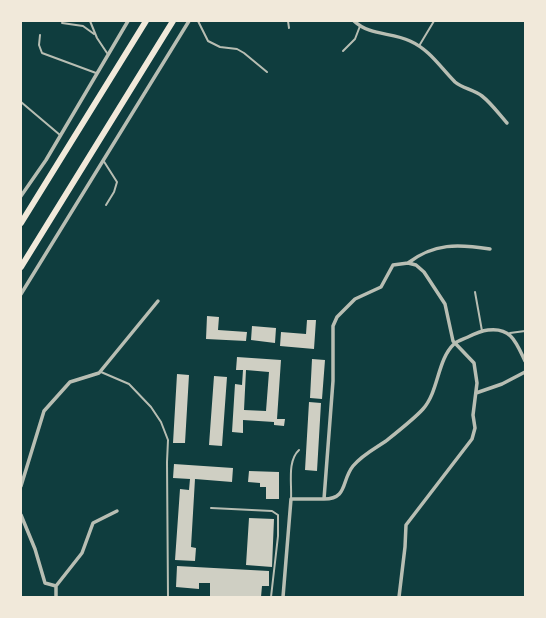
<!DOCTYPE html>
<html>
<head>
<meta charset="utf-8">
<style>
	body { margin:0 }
	#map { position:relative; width:546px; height:618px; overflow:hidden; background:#0f3d3e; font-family:"Playfair Display",serif }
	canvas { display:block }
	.frame { position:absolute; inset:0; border:22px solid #f1e9da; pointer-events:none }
</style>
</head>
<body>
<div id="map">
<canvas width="546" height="618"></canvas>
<div class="frame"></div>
</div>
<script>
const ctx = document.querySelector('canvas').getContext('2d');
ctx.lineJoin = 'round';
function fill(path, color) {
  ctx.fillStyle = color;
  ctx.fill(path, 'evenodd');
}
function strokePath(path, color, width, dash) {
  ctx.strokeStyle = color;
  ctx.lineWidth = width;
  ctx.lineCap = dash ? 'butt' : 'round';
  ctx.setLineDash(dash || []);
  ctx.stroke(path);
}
const building = new Path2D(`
	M 207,316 L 219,317 L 218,330 L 247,332 L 246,341 L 206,339 Z
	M 307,320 L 316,320 L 314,349 L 280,346 L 281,332 L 306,334 Z
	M 252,326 L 276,328 L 275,343 L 251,340 Z
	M 237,357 L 281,360 L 277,419 L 285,419 L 284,426 L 274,425 L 274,422 L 243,420 L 243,433 L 232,432 L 235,384 L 242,385 L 243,370 L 236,370 ZM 246,370 L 269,372 L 266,411 L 244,410 Z
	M 312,359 L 325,360 L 322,399 L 310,398 Z
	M 177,374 L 189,375 L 185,443 L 173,443 Z
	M 214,376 L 227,377 L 222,446 L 209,445 Z
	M 309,402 L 321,403 L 317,471 L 305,470 Z
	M 174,464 L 233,468 L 232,482 L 195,479 L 191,547 L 196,548 L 195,561 L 175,560 L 180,489 L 189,490 L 190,479 L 173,478 Z
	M 249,471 L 279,472 L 279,499 L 266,499 L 266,487 L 260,487 L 260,483 L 248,482 Z
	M 249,518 L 274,519 L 272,567 L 246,565 Z
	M 177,566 L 269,571 L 269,586 L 262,586 L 261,597 L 210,597 L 210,583 L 199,583 L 199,589 L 176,587 Z`);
const service = new Path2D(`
	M 90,21 L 97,38 L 107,53
	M 198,21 L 208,41 L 220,47 L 237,49 L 244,53 L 267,72
	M 288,21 L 289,28
	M 62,23 L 83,26 L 94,34
	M 40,35 L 39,45 L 42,53 L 96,73
	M 419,46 L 434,21
	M 343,51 L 355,39 L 360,26
	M 21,102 L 60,135
	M 103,160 L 117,182 L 114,192 L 106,205
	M 475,292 L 482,331
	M 510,333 L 525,331
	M 101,372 L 129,384 L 151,407 L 161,422 L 168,440 L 167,462 L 168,597
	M 291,499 C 292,484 287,461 299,450
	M 211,508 L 272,511 L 278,515 L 278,536 L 271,597`);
const minor = new Path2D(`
	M 354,21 C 370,36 391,32 410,41 C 430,50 440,67 455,82 C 462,88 474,90 482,96 C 491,103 499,114 507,123
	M 21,196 L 46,160 L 128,21
	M 408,263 C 434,243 458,244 490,249
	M 21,294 L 189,21
	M 476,393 L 502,384 L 525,372
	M 21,486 L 44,411 L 70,382 L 99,373 L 158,301
	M 324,499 C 348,499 341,481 353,466 C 362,455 374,449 386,441 C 396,433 415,418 423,409 C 439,391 437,360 454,344 C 457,341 464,339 468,337 C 474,334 480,331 488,330 C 511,327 516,342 525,361
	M 21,515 L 35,549 L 45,583 L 56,586 L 56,597
	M 56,586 L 82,553 L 93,523 L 117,511
	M 283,597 L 291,499 L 324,499 L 333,381 L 333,326 L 337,317 L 355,299 L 381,287 L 393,265 L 408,263 L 416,265 L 424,272 L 445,304 L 453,341 L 474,363 L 477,383 L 473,415 L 475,428 L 472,439 L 406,525 L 405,547 L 399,597`);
const motorway = new Path2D(`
	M 21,223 L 146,21
	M 21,267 L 173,21`);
fill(building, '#cfcfc3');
strokePath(service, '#b8beb3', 2);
strokePath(minor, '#b8beb3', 3.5);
strokePath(motorway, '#f1e9da', 6);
</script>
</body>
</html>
